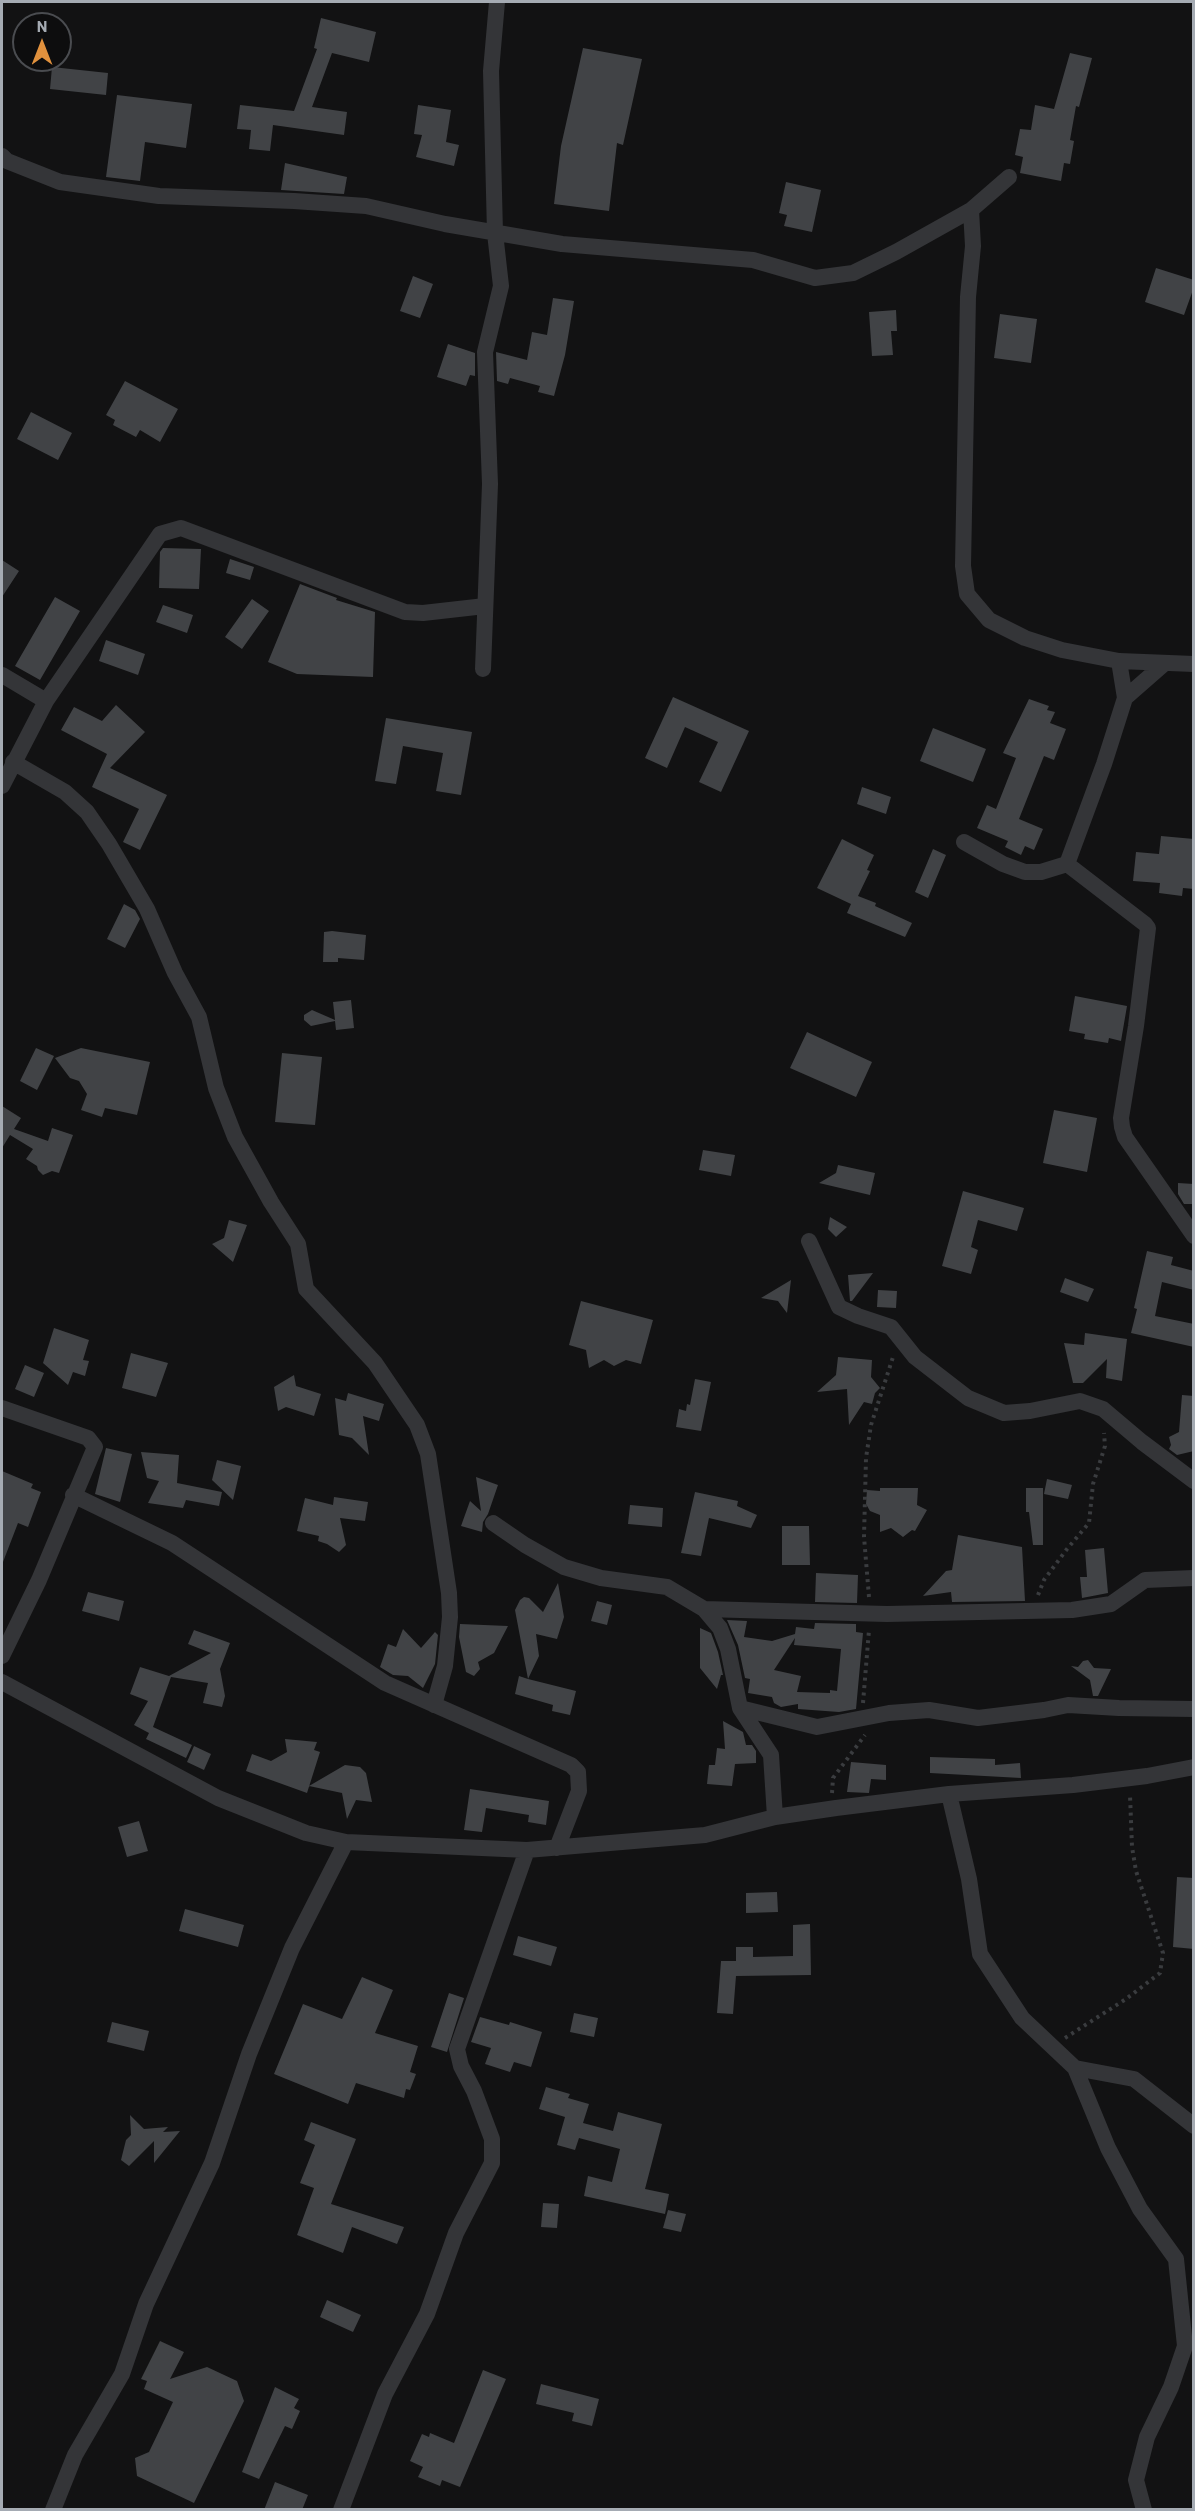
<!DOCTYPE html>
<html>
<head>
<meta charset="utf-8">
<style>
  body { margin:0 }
  #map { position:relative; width:1195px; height:2511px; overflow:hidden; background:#121213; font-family:Barlow,sans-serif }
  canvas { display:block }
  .frame { position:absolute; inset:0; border:3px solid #a5abb3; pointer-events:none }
  .north { position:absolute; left:12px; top:12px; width:60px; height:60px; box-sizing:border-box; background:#0d0d0e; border:2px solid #4a4c50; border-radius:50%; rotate:0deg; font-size:16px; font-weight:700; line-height:24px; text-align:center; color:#a5abb3 }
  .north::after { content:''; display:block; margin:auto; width:21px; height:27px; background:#e1913d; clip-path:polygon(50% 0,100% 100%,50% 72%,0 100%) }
</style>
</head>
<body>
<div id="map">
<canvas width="1195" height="2511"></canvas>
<div class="frame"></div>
<div class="north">N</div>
</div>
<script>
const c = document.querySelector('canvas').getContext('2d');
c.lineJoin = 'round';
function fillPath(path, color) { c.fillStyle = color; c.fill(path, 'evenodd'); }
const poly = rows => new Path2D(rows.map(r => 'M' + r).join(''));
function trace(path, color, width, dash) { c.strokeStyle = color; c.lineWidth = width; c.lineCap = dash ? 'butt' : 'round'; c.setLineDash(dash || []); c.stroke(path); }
fillPath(poly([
  [321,18,376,32,369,62,332,53,312,107,347,112,344,135,273,125,270,151,249,149,251,130,237,129,240,105,294,111,317,49,314,48],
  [583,48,642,59,623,145,617,143,609,211,554,204,561,146],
  [1070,53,1092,58,1079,107,1076,106,1070,140,1074,141,1070,164,1064,163,1061,181,1020,173,1023,157,1015,155,1020,129,1031,130,1035,105,1054,109],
  [52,67,108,73,106,95,50,89],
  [117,95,192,104,186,148,145,142,140,181,106,177],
  [418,105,451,110,446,142,459,145,454,166,416,157,422,135,414,134],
  [285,163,347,177,344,194,281,190],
  [786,182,821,190,812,232,784,226,787,215,779,213],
  [1156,268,1194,280,1194,287,1184,315,1145,302],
  [413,276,433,284,420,318,400,311],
  [553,298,574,301,565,355,554,396,538,392,540,386,510,378,508,384,497,381,496,352,527,360,532,332,547,335],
  [896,310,897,331,891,331,893,355,872,356,869,312],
  [1000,314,1037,319,1031,363,994,358],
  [448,344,475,353,475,376,470,375,466,386,437,377],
  [125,381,178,409,160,442,140,430,136,437,113,425,115,420,106,415],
  [31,412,72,433,58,460,17,439],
  [163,548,201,549,199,589,159,588,160,552],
  [230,559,254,567,250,580,226,573],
  [2,560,19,571,2,597],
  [300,584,337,598,336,600,375,612,373,677,297,674,268,662],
  [55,597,80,611,40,680,15,666],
  [252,599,269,611,242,649,225,637],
  [163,605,193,615,187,633,156,622],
  [106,640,145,654,138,675,99,661],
  [673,697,749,731,721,792,699,782,718,742,685,727,667,768,645,758],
  [1029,699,1049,706,1047,710,1055,712,1050,723,1066,729,1054,760,1044,756,1019,819,1043,829,1034,850,1025,846,1021,855,1005,847,1008,841,977,828,987,805,996,809,1016,758,1003,753],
  [116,705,145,732,110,768,167,795,140,850,123,842,139,809,92,787,107,754,61,730,74,707,102,721],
  [386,718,472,732,461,795,436,791,443,753,403,746,396,784,375,781],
  [933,728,986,749,973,782,920,761],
  [862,787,891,797,886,814,857,804],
  [1161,836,1194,839,1194,889,1183,888,1182,896,1159,893,1160,883,1133,881,1136,852,1159,854],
  [842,839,874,855,867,870,870,871,858,896,876,903,875,906,912,923,905,937,847,913,851,904,817,888],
  [933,849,946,855,928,898,915,892],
  [124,904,135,910,140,919,125,948,107,939],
  [332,931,366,935,364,960,338,958,338,962,323,962,324,932],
  [1075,996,1127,1006,1121,1041,1109,1038,1108,1043,1084,1039,1085,1034,1069,1031],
  [351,1000,354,1028,336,1030,335,1021,311,1026,304,1020,304,1015,312,1010,335,1020,333,1002],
  [807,1032,872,1062,856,1097,790,1068],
  [36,1048,54,1056,37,1090,20,1081],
  [81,1048,150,1062,137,1115,105,1108,102,1117,81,1110,87,1094,79,1081,70,1078,55,1058],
  [282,1053,322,1057,315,1125,275,1122],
  [2,1106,21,1118,14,1129,48,1141,52,1128,73,1135,59,1173,52,1171,43,1175,38,1170,37,1166,26,1159,33,1149,10,1135,2,1148],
  [1054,1110,1097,1118,1087,1172,1043,1163],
  [703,1150,735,1155,731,1176,699,1170],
  [838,1165,875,1173,870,1195,819,1183,836,1173],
  [1178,1183,1194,1184,1194,1204,1184,1204,1178,1194],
  [963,1191,1024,1208,1017,1231,978,1220,971,1247,978,1250,971,1274,942,1266],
  [830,1217,847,1227,836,1237,828,1229],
  [229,1220,247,1225,233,1262,212,1244,224,1238],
  [1147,1251,1173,1257,1171,1265,1194,1271,1194,1290,1162,1282,1155,1316,1194,1324,1194,1347,1131,1333,1137,1309,1134,1308],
  [873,1273,852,1301,850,1301,848,1275],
  [1065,1278,1094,1289,1088,1302,1060,1292],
  [791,1280,787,1313,778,1301,761,1298],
  [878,1290,897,1291,896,1308,877,1307],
  [581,1301,653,1320,641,1364,626,1360,614,1366,604,1360,589,1368,586,1350,569,1345],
  [54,1328,89,1340,83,1360,89,1361,85,1376,73,1372,68,1385,43,1363],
  [1085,1333,1127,1339,1122,1381,1106,1378,1107,1359,1083,1383,1073,1383,1064,1343,1084,1345],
  [131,1353,168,1363,156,1397,122,1388],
  [838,1357,872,1360,871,1377,880,1388,875,1393,872,1404,864,1402,849,1425,847,1389,817,1392,836,1375],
  [25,1365,44,1373,34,1397,15,1389],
  [294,1375,296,1386,321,1394,314,1416,286,1407,278,1411,274,1387],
  [695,1379,711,1382,701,1431,676,1427,679,1409,686,1411,687,1404,690,1405],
  [348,1393,384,1404,379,1421,363,1416,369,1455,352,1438,339,1435,335,1398,346,1401],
  [1182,1395,1194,1396,1194,1451,1177,1455,1169,1449,1171,1445,1169,1437,1179,1432],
  [106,1448,132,1454,120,1502,95,1494],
  [141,1452,179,1455,177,1483,222,1492,219,1506,186,1500,183,1508,148,1503,159,1481,147,1478],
  [217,1460,241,1466,233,1500,212,1480],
  [2,1471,33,1484,31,1488,41,1492,28,1527,18,1523,3,1562],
  [476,1477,498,1485,488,1514,483,1522,482,1532,461,1526,470,1501,481,1511],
  [1047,1479,1072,1485,1068,1499,1044,1494],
  [880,1488,918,1488,917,1505,927,1510,915,1531,912,1530,903,1537,891,1528,880,1532,880,1515,870,1511,866,1504,867,1490,880,1491],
  [1026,1488,1043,1488,1043,1545,1033,1545,1029,1512,1026,1512],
  [695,1492,738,1501,737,1506,757,1515,751,1528,709,1518,701,1556,681,1553],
  [334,1497,368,1502,365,1521,340,1518,346,1545,339,1552,327,1544,318,1541,319,1536,297,1531,305,1498,333,1505],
  [630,1505,663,1508,662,1527,628,1524],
  [782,1526,809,1526,810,1565,782,1565],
  [958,1535,1022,1547,1025,1601,952,1602,951,1592,923,1596,946,1571,952,1570],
  [1104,1548,1108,1593,1082,1598,1080,1577,1087,1577,1085,1550],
  [816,1573,858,1575,857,1603,815,1602],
  [558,1583,564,1617,557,1639,536,1634,539,1656,528,1679,576,1691,570,1715,552,1711,553,1705,515,1694,519,1676,528,1679,515,1610,520,1600,524,1597,529,1598,543,1612],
  [88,1592,124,1601,119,1621,82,1611],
  [597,1601,612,1605,607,1625,591,1621],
  [727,1620,747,1621,744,1637,772,1641,795,1634,796,1627,814,1629,815,1623,856,1624,856,1632,863,1633,856,1709,839,1712,798,1709,798,1704,781,1707,774,1703,772,1697,748,1693,750,1679,745,1678,738,1645],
  [795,1638,794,1645,841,1649,837,1691,830,1690,830,1693,797,1692,801,1676,774,1670],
  [460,1624,508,1626,494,1653,478,1662,480,1669,474,1676,466,1672,459,1637],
  [700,1628,711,1633,718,1652,723,1675,721,1675,717,1689,700,1668],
  [403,1629,421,1648,435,1632,438,1635,435,1664,423,1688,408,1676,393,1675,380,1667,388,1644,396,1647],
  [194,1630,230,1643,220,1669,225,1696,222,1707,203,1703,208,1683,171,1677,153,1727,192,1745,186,1758,146,1739,149,1733,134,1725,148,1701,130,1694,140,1667,169,1676,211,1653,188,1644],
  [1088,1660,1094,1668,1111,1669,1098,1696,1093,1696,1090,1680,1071,1666,1078,1667,1083,1661],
  [723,1721,743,1732,746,1745,752,1745,756,1751,756,1763,735,1764,732,1786,707,1784,709,1765,715,1765,717,1748,725,1749],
  [285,1739,317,1742,314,1750,320,1752,307,1793,246,1771,252,1754,271,1761,287,1752],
  [194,1746,211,1754,204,1770,187,1762],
  [930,1757,995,1759,995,1765,1020,1763,1021,1778,930,1773],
  [851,1762,886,1765,886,1780,871,1779,869,1793,847,1792],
  [345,1765,360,1767,366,1773,372,1802,356,1800,347,1819,342,1793,309,1786],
  [470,1789,549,1801,546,1825,528,1822,529,1815,486,1808,482,1832,464,1830],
  [139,1821,148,1851,127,1857,118,1827],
  [1177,1877,1194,1878,1194,1949,1173,1947],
  [777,1892,778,1912,746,1913,746,1893],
  [185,1909,244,1925,238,1947,179,1931],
  [810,1924,811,1975,736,1976,733,2014,717,2013,721,1961,736,1961,736,1947,753,1947,753,1957,793,1956,793,1925],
  [518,1936,557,1947,551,1966,513,1955],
  [362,1977,393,1990,375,2033,418,2046,410,2072,416,2074,410,2090,406,2089,404,2098,356,2083,348,2104,274,2074,303,2004,342,2019],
  [449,1993,464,1998,447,2052,431,2047],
  [574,2013,598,2018,594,2037,570,2032],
  [480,2017,509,2025,510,2022,542,2032,531,2067,514,2062,510,2072,485,2064,491,2048,471,2042],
  [112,2022,149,2031,144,2051,107,2042],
  [546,2087,570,2094,568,2098,589,2104,583,2123,613,2131,618,2112,662,2124,645,2189,669,2194,665,2214,584,2196,588,2176,612,2182,620,2149,579,2138,575,2150,557,2145,565,2117,539,2109],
  [130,2115,144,2129,168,2127,163,2132,180,2131,154,2163,154,2141,129,2166,121,2160,126,2140,131,2135],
  [311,2122,356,2139,331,2204,404,2227,397,2244,352,2227,343,2253,297,2235,314,2188,300,2183,315,2145,304,2140],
  [543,2203,559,2204,557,2228,541,2227],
  [668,2210,686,2214,681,2232,663,2228],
  [327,2300,361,2315,353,2332,320,2317],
  [160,2341,184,2352,170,2379,207,2367,237,2381,244,2401,194,2503,137,2476,135,2458,149,2452,173,2402,144,2389,147,2381,141,2379],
  [483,2370,506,2379,460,2487,442,2480,440,2486,418,2477,423,2467,410,2461,422,2434,429,2437,430,2433,454,2443],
  [541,2384,599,2399,592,2426,572,2421,574,2413,536,2404],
  [275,2387,299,2399,294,2408,300,2411,292,2429,285,2426,259,2479,242,2472],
  [275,2482,308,2495,302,2510,264,2510]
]), '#414346');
trace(poly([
  [1038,1595,1044,1580,1067,1549,1089,1523,1093,1484,1105,1446,1104,1433],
  [869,1597,864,1537,866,1458,871,1425,893,1357],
  [863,1703,869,1630],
  [832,1793,833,1778,865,1735],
  [1065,2038,1126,1999,1160,1973,1163,1953,1136,1871,1132,1847,1130,1795]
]), '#3a3c3f', 4, [3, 4.5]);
trace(poly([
  [2,156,7,161,60,182,159,196,294,201,366,206,445,224,562,244,753,260,815,278,853,273,896,252,971,210,1009,177],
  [971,210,973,246,968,297,963,566,967,594,989,620,1025,638,1062,650,1119,661,1194,664],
  [1119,661,1125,698,1104,764,1067,864,1145,924,1148,928,1136,1026,1121,1118,1122,1127,1125,1137,1194,1236],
  [483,669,490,484,485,352,501,286,495,233,491,71,497,2],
  [2,675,46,701],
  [1125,698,1165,663],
  [13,762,65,792,87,812,109,844,147,909,175,973,199,1017,216,1088,235,1137,271,1202,298,1244,306,1289,375,1363,417,1425,428,1454,449,1593,450,1617,445,1666,434,1705],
  [2,786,46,701,160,534,181,528,405,612,423,613,485,606],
  [964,842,1003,864,1025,872,1041,872,1067,864],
  [809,1241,839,1307,858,1316,891,1327,915,1357,968,1398,1004,1413,1030,1411,1080,1401,1103,1409,1142,1442,1194,1481],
  [2,1408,88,1438,95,1447,39,1580,2,1656],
  [73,1495,172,1543,385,1683,571,1765,578,1772,579,1791,557,1848],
  [493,1523,525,1545,564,1567,601,1578,667,1587,704,1609,720,1628,728,1649,740,1708,771,1755,775,1817],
  [704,1609,887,1614,1072,1610,1111,1604,1145,1580,1194,1578],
  [2,1682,218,1798,306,1833,346,1842,527,1850,705,1835,775,1817,836,1808,949,1794,1073,1785,1147,1776,1194,1767],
  [740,1708,817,1727,889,1713,929,1710,978,1718,1044,1710,1068,1705,1119,1708,1194,1709],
  [949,1794,969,1879,980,1954,1022,2018,1075,2068,1108,2148,1140,2209,1176,2259,1185,2346,1171,2387,1147,2437,1136,2480,1144,2510],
  [1075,2068,1134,2079,1194,2126],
  [53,2510,75,2455,122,2374,146,2304,212,2163,249,2054,292,1948,346,1842],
  [341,2510,385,2394,427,2314,456,2233,492,2163,492,2139,474,2091,461,2066,457,2049,527,1850]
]), '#343538', 16);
</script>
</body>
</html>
